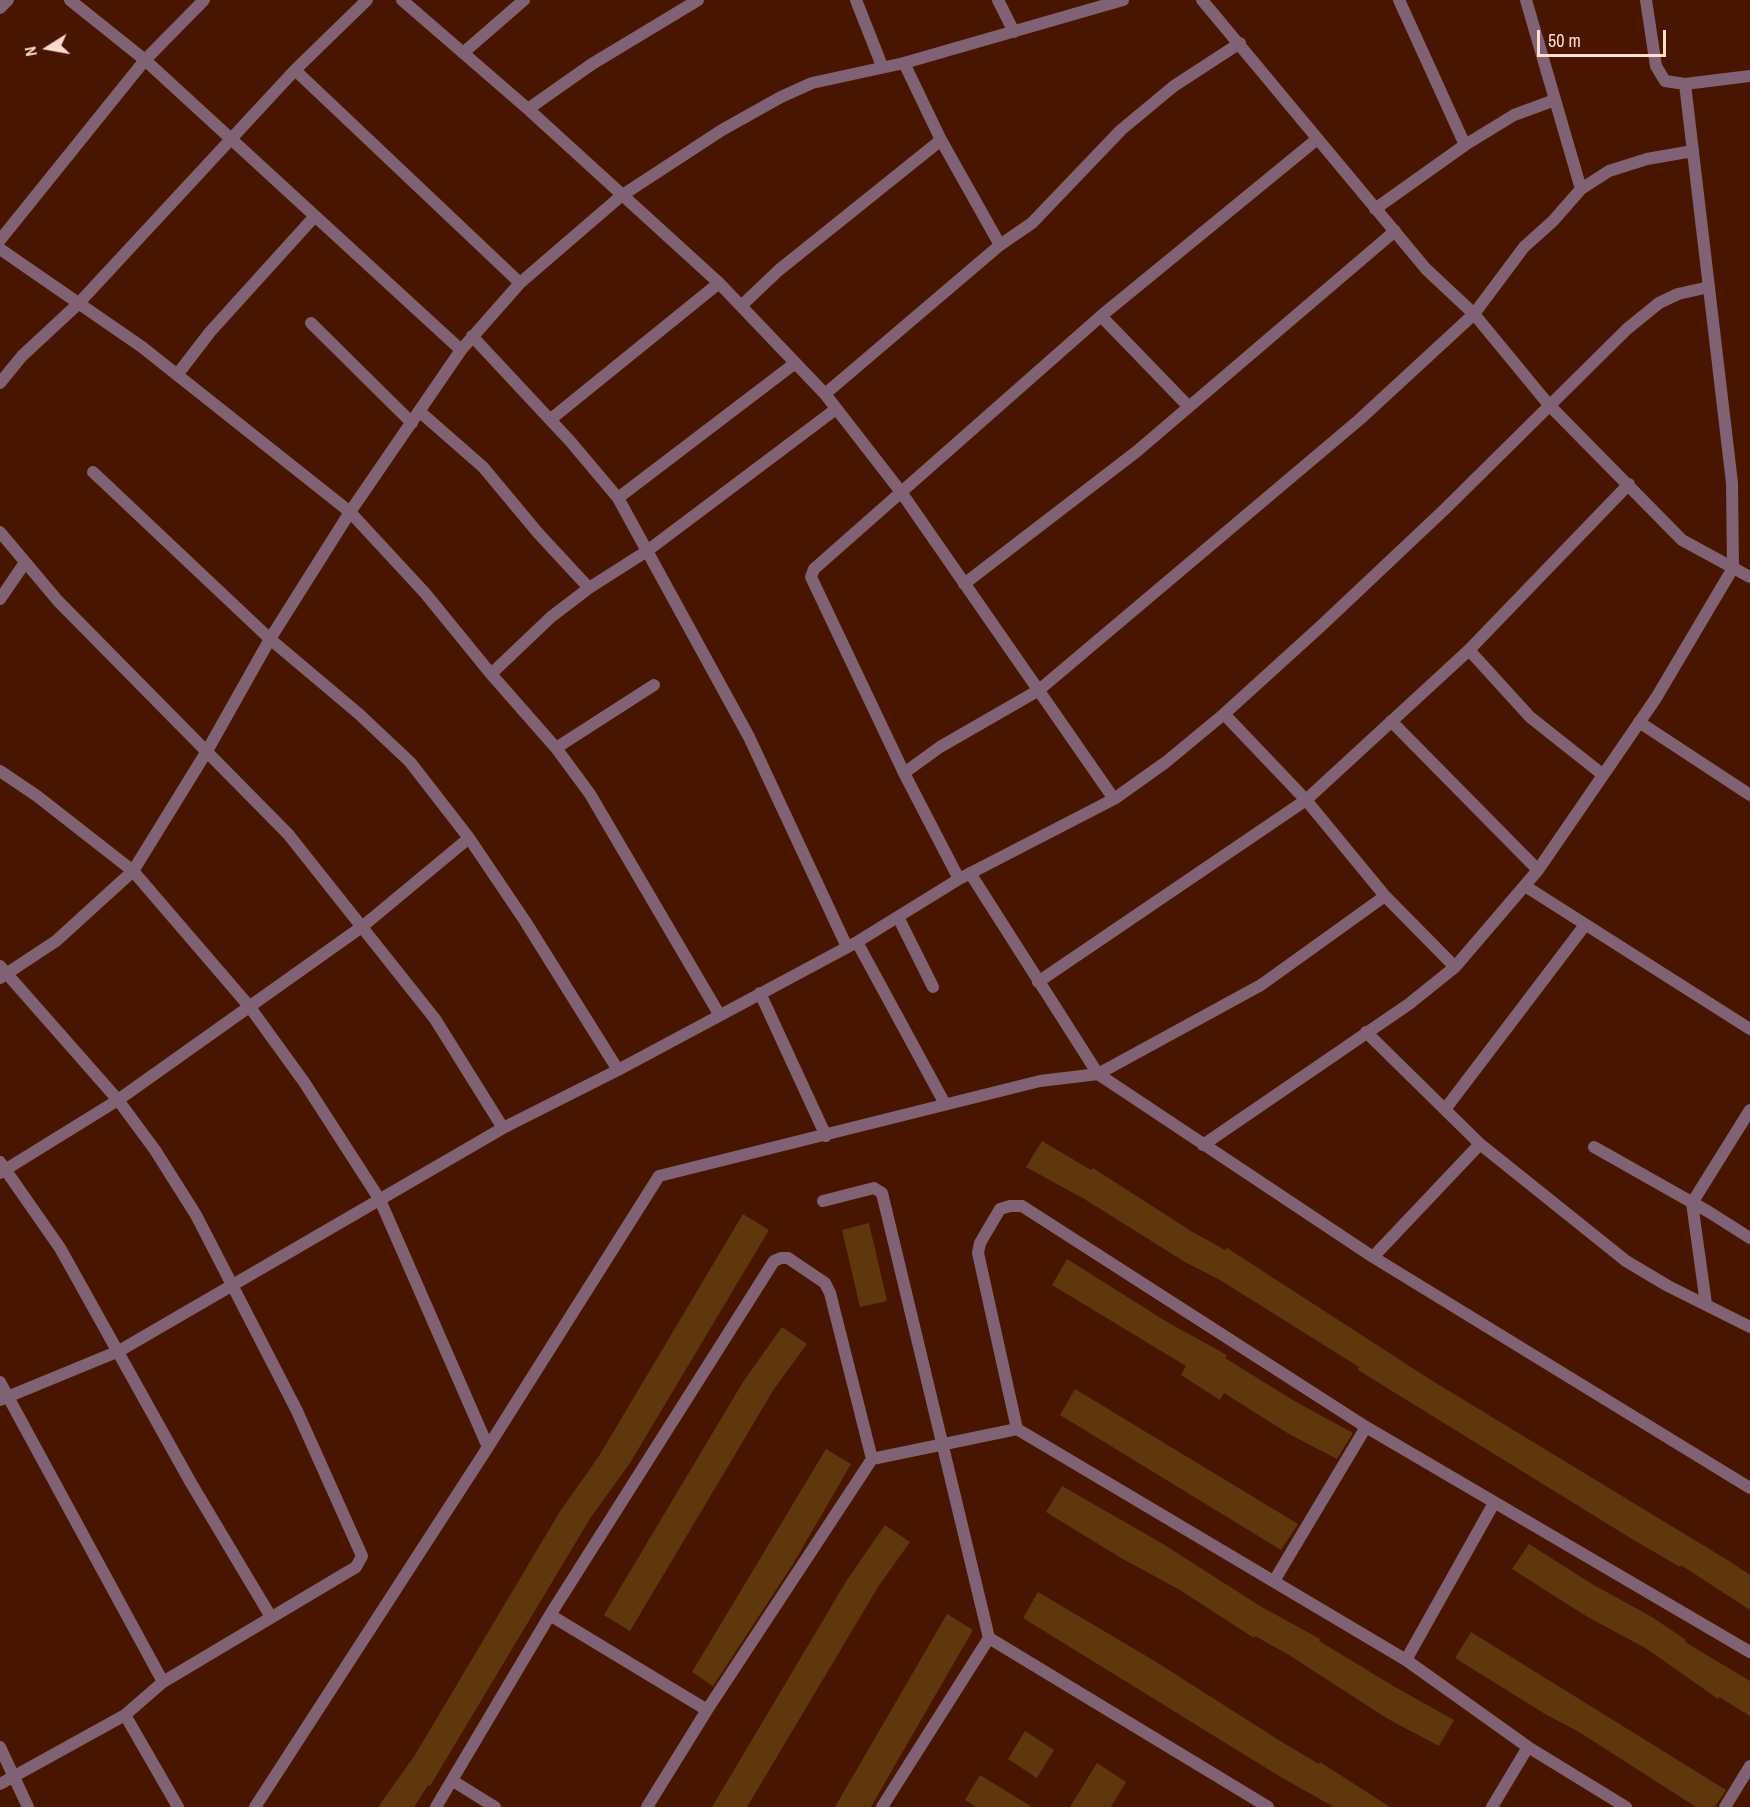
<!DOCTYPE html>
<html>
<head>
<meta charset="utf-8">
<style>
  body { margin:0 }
  #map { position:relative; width:1750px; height:1807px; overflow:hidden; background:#481600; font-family:"Archivo Narrow",sans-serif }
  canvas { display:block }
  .north { position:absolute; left:18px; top:18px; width:60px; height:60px; -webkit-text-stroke:4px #481600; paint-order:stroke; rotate:259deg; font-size:16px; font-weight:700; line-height:24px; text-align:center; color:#feddcf }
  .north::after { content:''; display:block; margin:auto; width:21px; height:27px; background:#feddcf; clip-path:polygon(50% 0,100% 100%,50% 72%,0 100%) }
  .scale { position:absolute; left:1537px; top:30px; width:129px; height:27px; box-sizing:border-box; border:3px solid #feddcf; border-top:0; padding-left:8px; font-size:18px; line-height:21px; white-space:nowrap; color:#feddcf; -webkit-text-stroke:4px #481600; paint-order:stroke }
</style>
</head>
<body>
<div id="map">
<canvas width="1750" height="1807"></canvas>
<div class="north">N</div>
<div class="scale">50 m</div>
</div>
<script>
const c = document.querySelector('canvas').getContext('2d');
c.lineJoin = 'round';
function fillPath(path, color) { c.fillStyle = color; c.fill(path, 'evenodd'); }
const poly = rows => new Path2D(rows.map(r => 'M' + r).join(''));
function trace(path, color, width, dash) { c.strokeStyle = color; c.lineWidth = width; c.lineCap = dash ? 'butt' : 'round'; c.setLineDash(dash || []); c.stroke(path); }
fillPath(poly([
  [1042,1141,1091,1170,1093,1168,1191,1231,1225,1250,1227,1248,1431,1380,1729,1561,1750,1575,1750,1610,1681,1565,1680,1567,1632,1539,1358,1370,1359,1367,1220,1280,1185,1262,1086,1200,1026,1167],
  [743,1214,769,1230,630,1463,591,1517,430,1786,428,1785,414,1807,378,1807,415,1755,559,1513,599,1456],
  [869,1223,887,1301,860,1307,842,1230],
  [1067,1259,1167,1322,1227,1355,1225,1358,1296,1402,1353,1433,1337,1459,1289,1434,1224,1393,1220,1400,1181,1375,1186,1366,1052,1285],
  [782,1327,807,1344,774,1389,630,1631,604,1615,743,1382],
  [1075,1389,1298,1524,1281,1550,1060,1415],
  [826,1449,851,1464,793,1564,713,1686,692,1672],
  [1062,1486,1163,1544,1260,1606,1320,1639,1319,1641,1395,1687,1454,1720,1439,1746,1388,1719,1289,1655,1255,1636,1254,1638,1180,1590,1121,1558,1046,1512],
  [885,1525,910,1542,878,1587,747,1807,712,1807,847,1580],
  [1529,1544,1592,1584,1652,1617,1686,1640,1685,1642,1750,1681,1750,1716,1719,1697,1718,1699,1647,1649,1586,1616,1512,1569],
  [1038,1592,1153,1660,1285,1744,1319,1764,1320,1762,1390,1807,1334,1807,1279,1776,1023,1618],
  [947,1614,973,1630,895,1765,871,1807,835,1807],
  [1471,1632,1726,1790,1715,1807,1696,1807,1579,1732,1545,1714,1455,1658],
  [1025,1731,1054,1750,1037,1778,1008,1759],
  [1097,1763,1126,1782,1111,1807,1070,1807],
  [980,1775,1032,1807,976,1807,965,1800]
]), '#5f370d');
trace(poly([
  [70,0,145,60,461,350],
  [402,0,528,109,719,283,825,394,901,492,1114,799],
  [856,0,882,66],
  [998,0,1014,32],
  [1202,0,1426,269,1474,314,1549,405,1682,540,1750,577],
  [1399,0,1465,145],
  [1526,0,1581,189],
  [1646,0,1656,66,1665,81,1685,84,1750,76],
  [0,8,8,0],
  [463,53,524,0],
  [904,63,941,140,1000,245],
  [295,70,520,283],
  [528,109,592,64,698,0],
  [1375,209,1465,145,1514,115,1555,100],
  [0,240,145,60,204,0],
  [0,249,142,347,350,512,425,593,491,674,556,748,590,794,719,1014],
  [741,306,779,270,941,140],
  [1101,316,1189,407],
  [311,323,412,423],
  [472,336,570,441,618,498,749,737,847,947],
  [177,375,210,332,315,216],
  [0,383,22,356,78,304,295,70,367,0],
  [825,394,1000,245,1032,223,1121,130,1174,86,1240,43],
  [419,411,483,467,538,533,589,588],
  [551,419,719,283],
  [93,472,270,639,359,714,410,762,469,838,525,921,618,1070],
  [618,498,794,364],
  [0,532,58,601,288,834,435,1019,503,1128],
  [964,584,1136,452,1395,231],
  [0,599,24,564],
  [1469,650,1530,717,1602,774],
  [491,674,551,617,589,588,647,551,836,409],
  [1224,714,1306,800,1385,896,1455,967],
  [1391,721,1538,870],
  [1639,722,1750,795],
  [556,748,654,685],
  [0,771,37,796,133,871,249,1006,304,1082,380,1200,488,1447],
  [904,773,940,747,1039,690,1359,420,1474,314,1524,247,1553,221,1581,189,1609,171,1647,159,1693,151],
  [970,873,1098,1074,1261,985,1385,896],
  [959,879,904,773,811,577,814,569,1101,316,1316,140],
  [1525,886,1750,1029],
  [898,917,933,987],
  [857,942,945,1104],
  [0,966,118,1100,155,1150,196,1215,297,1411,362,1556,356,1567,163,1682,125,1715,0,1784],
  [0,978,56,941,133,871,207,751,270,639,350,512,461,350,520,283,621,196,722,130,781,97,812,83,904,63,1123,0],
  [1038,982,1306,800,1469,650,1629,484],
  [760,993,826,1136],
  [1366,1032,1480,1144,1626,1261,1668,1286,1750,1327],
  [1446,1108,1585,925],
  [1203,1145,1409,1004,1455,967,1538,870,1656,698,1733,568,1732,483,1685,84],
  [1594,1147,1709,1212,1750,1238],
  [0,1162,60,1248,191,1483,271,1617],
  [0,1173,118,1100,363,926,469,838],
  [823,1201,874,1188,882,1193,989,1638,882,1807],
  [1373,1257,1480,1144],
  [1706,1304,1692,1203,1750,1110],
  [0,1382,163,1682],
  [0,1400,119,1351,503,1128,618,1070,857,942,959,879,1114,799,1166,762,1224,714,1321,626,1445,509,1627,329,1659,303,1678,294,1709,287],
  [1017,1429,978,1253,980,1243,1000,1209,1010,1206,1022,1206,1366,1427,1750,1652],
  [1274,1581,1366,1427],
  [550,1615,707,1710],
  [989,1638,1268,1807],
  [1406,1660,1494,1503],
  [125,1715,178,1807],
  [0,1747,28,1807],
  [453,1781,495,1807],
  [255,1807,488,1447,659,1176,1040,1081,1098,1074,1373,1257,1750,1488],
  [436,1807,550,1615,774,1261,781,1258,788,1258,825,1283,830,1293,872,1459,1017,1429,1406,1660,1528,1747,1626,1807],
  [647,1807,707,1710,872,1459],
  [1492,1807,1528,1747],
  [1725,1807,1750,1766]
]), '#806274', 12);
</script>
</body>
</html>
